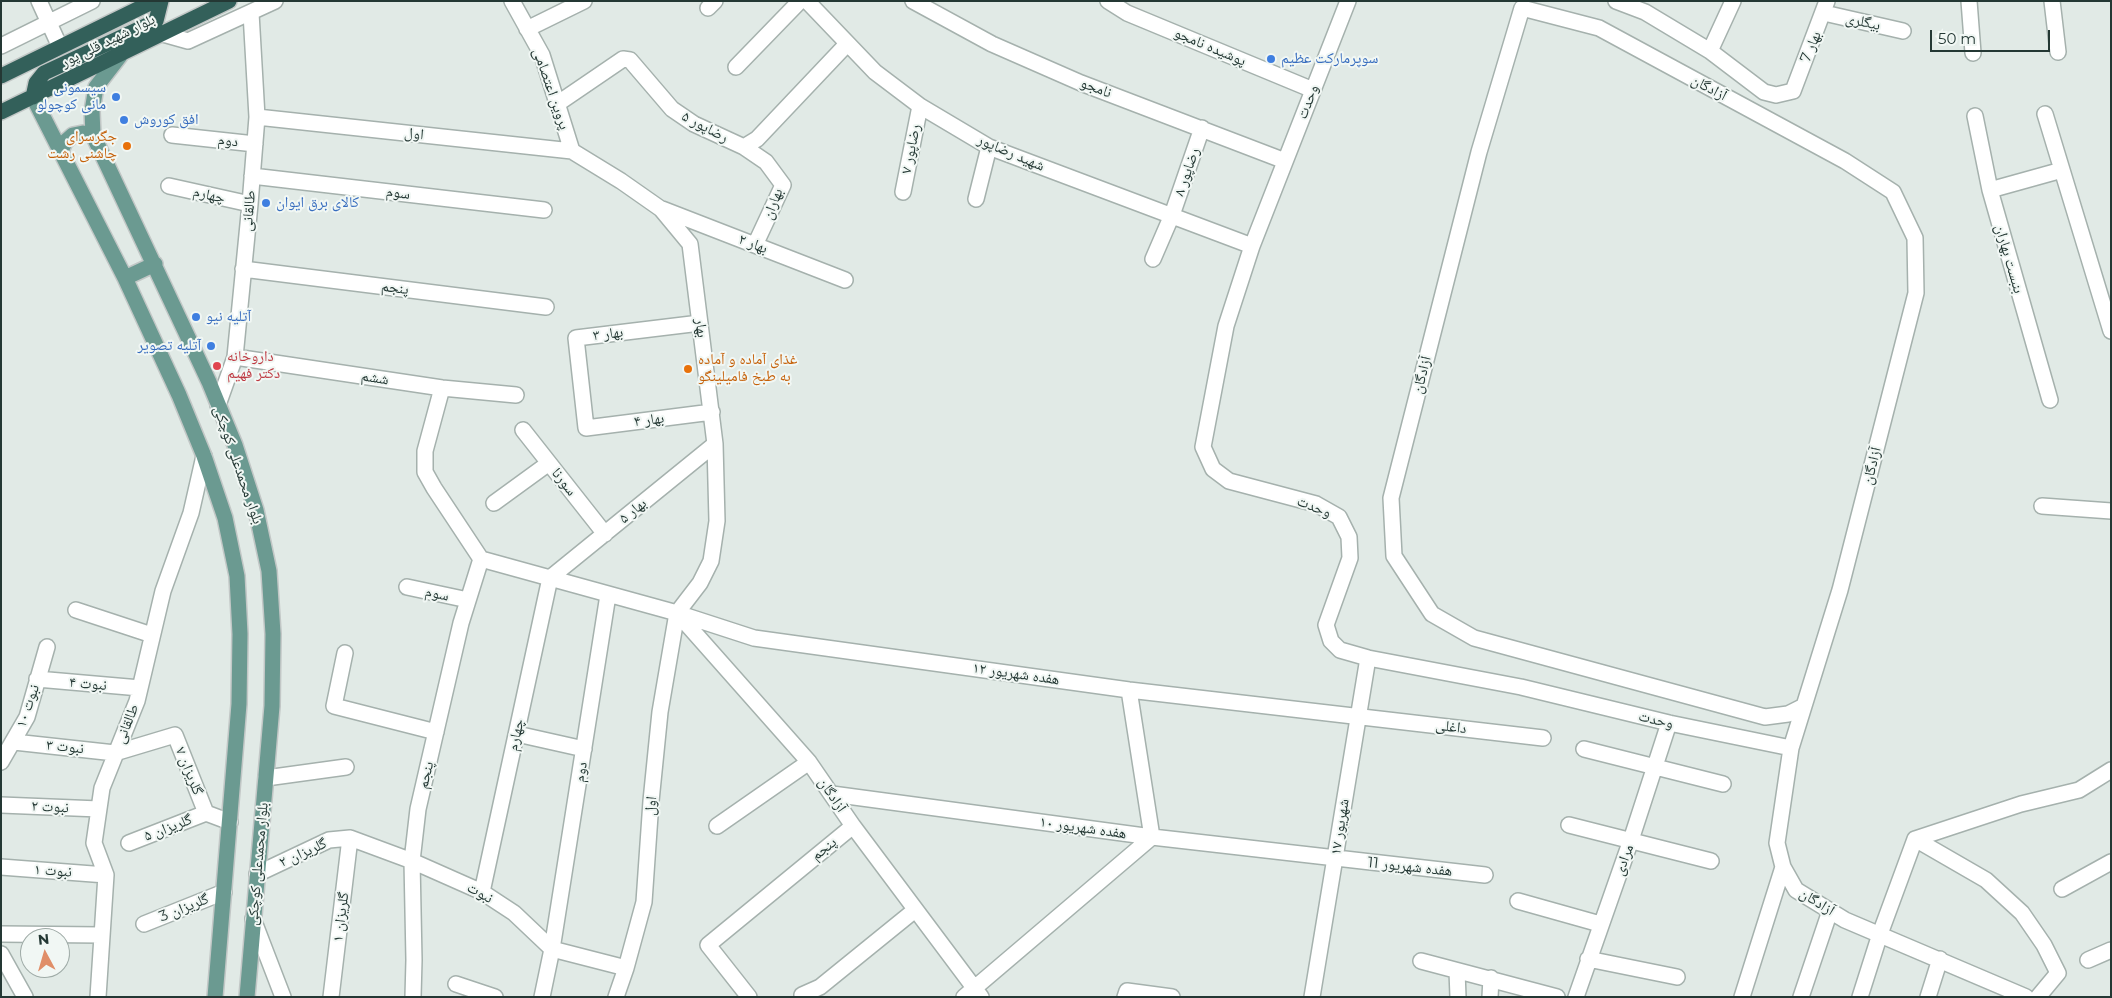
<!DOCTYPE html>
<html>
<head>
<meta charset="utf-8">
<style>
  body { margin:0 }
  #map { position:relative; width:2112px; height:998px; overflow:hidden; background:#e1eae6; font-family:Montserrat,sans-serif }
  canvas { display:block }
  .frame { position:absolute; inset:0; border:2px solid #243834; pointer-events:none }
  .north { position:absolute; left:20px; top:928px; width:50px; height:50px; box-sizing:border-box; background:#f1f7f4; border:1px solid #9faba7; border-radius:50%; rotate:354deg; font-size:14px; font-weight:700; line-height:20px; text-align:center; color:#243834 }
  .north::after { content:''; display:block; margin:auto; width:18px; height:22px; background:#e08e68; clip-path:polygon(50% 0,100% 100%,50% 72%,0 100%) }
  .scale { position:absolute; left:1930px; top:30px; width:120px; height:22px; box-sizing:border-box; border:2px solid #243834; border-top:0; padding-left:6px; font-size:15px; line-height:18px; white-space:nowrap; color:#243834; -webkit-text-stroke:4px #f1f7f4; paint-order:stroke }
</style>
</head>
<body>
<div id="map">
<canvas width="2112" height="998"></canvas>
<div class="frame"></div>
<div class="north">N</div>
<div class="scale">50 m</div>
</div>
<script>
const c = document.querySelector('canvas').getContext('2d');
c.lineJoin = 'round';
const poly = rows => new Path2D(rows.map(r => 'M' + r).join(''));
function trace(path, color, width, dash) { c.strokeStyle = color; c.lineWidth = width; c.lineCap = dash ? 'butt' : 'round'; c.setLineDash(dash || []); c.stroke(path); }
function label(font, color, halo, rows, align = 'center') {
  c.font = font + ' Montserrat,"Noto Naskh Arabic",sans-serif'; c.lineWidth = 4; c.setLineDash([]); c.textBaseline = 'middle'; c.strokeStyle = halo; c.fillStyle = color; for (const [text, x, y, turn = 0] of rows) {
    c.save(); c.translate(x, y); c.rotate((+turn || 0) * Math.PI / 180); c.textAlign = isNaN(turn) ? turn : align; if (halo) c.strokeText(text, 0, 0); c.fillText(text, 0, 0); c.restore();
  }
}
const minor = poly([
  [39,1,60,47],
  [512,1,542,55,572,151],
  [807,1,875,72,920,106,989,147,1252,246],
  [913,1,992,44,1081,83,1285,161],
  [1108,1,1127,13,1313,90],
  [1348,1,1252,246,1226,326,1203,447,1213,469,1229,481,1316,504,1339,517,1349,537,1350,558,1326,625,1331,641,1340,650,1368,658,1521,687,1669,723,1791,748],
  [1616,1,1645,12,1710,51,1764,92,1776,95,1793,91,1827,1],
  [1969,1,1973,53],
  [2052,1,2058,52],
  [708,8,715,1],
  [1824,13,1903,31],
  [527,29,584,1],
  [163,34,188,41,275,1],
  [1,46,92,1],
  [1710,51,1733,1],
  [736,67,800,1],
  [557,104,623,59,630,60,672,109,694,124,744,147,757,139,847,44],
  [2045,114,2111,331],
  [1975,116,1990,190,2050,400],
  [257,117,572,151,621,181,661,209,690,244,715,444,717,521,711,561,700,583,677,613,660,712,651,801,644,902,626,968,616,997],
  [172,135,255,144],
  [744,147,766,162,783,185,755,245],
  [252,176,544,210],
  [169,186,250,204],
  [1990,190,2062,170],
  [903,192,920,106],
  [976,199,989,147],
  [662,209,845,280],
  [1153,259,1172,215,1202,128],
  [243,269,546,307],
  [700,323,576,338,586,428,712,412],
  [235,357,442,388,516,395],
  [442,388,425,451,425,472,434,488,481,559,677,613,754,638,1129,690,1543,738],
  [218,405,235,357,250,204,257,117,251,13],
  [523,430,605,534],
  [494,503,549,463],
  [2042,506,2111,511],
  [407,587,468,600],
  [608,595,552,949,626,968],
  [76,610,152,635],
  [677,613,809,762,853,826,981,997],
  [345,653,334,706,436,732],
  [37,679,140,688],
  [1804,706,1788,714,1765,717,1474,638,1432,614,1394,556,1391,498,1479,152,1522,8,1599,28,1845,161,1893,192,1915,238,1916,293,1840,590,1804,706,1791,748,1777,843,1783,867,1796,890,1845,920,2026,997],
  [517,734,584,749],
  [14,742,115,753,175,735,206,813,230,822],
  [1584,749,1723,784],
  [1,762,27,717,47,647],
  [266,778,346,767],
  [832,794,1152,837,1485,875],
  [1,805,99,809],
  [1569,825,1711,861],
  [717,826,809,762],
  [1915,839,1986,880,2022,913,2044,945,2058,973,2038,997],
  [129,843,206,813],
  [1,867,106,875],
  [257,874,329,840,350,838,412,861,482,892,514,913,552,949,542,997],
  [2062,889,2111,862],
  [482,892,550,578,715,444],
  [1518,901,1600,924],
  [253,919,283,997],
  [144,924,224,892],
  [1,934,101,935],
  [1,954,25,997],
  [1588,959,1677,977],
  [2088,960,2111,950],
  [1421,961,1557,997],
  [1457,971,1458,997],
  [456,984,495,997],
  [802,995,820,987,915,910],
  [98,997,106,875,94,843,102,788,137,701,163,591,191,513,204,456],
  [331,997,350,838],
  [413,997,414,960,412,861,418,809,461,623,481,559],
  [749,997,708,945,853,826],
  [964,997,1152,837,1129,690],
  [1125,997,1127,991,1172,997],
  [1312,997,1368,658],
  [1490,997,1491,978],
  [1576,997,1631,840,1669,723],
  [1742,997,1783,867],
  [1801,997,1830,911],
  [1860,997,1880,934,1915,839,2021,804,2079,790,2111,770],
  [1928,997,1940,959]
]);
const major = poly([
  [120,56,96,87,92,111,93,135,209,382,235,445,256,510,269,571,273,634,272,706,247,997],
  [33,97,125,278,179,395,204,456,225,518,237,576,240,634,239,704,215,997],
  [61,151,65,142,73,135,83,133,93,135],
  [125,278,155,264]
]);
const highway = poly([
  [1,76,154,1],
  [33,97,36,83,44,73,156,21,161,1],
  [1,112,229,1]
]);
trace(minor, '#a5b1ad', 18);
trace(major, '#c2c7c6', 18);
trace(highway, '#c2c7c6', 18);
trace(minor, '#fff', 15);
trace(major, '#6b9a91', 15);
trace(highway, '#33605a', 15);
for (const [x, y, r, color] of [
  [1271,59,5,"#3f7fe0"],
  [116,97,5,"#3f7fe0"],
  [124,120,5,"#3f7fe0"],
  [127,146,5,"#e8710a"],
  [266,203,5,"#3f7fe0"],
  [196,317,5,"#3f7fe0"],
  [211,346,5,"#3f7fe0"],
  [217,366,5,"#e0444e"],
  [688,369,5,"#e8710a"]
]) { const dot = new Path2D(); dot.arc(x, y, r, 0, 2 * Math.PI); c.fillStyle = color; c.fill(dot); trace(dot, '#f1f7f4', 2); }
label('15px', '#243834', '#f1f7f4', [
  ["بیگلری",1863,22,12],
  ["بلوار شهید قلی پور",108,41,-26],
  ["پوشیده نامجو",1210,47,23],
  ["بهار 7",1811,47,-68],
  ["نامجو",1096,88,21],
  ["آزادگان",1709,88,28],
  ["پروین اعتصامی",551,89,71],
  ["وحدت",1308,102,-69],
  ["رضاپور ۵",705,127,28],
  ["اول",414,134,6],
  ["دوم",228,141,6],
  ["رضاپور ۷",911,149,-79],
  ["شهید رضاپور",1011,153,23],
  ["رضاپور ۸",1187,172,-71],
  ["سوم",398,193,7],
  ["چهارم",209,195,13],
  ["بهاران",773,204,-69],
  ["طالقانی",249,211,-85],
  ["بهار ۲",753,244,21],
  ["بنبست بهاران",2009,259,74],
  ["پنجم",395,288,7],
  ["بهار",701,328,83],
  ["بهار ۳",608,334,-7],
  ["آزادگان",1422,375,-76],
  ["ششم",375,378,9],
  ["بهار ۴",649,420,-7],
  ["بلوار محمدعلی کوچکی",238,465,71],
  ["آزادگان",1872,466,-76],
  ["سورنا",564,482,52],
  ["وحدت",1314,507,22],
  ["بهار ۵",633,511,-39],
  ["سوم",437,594,12],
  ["هفده شهریور ۱۲",1016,674,8],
  ["نبوت ۴",88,684,5],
  ["نبوت ۱۰",28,706,-71],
  ["وحدت",1656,720,13],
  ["طالقانی",127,724,-68],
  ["داغلی",1451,727,7],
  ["چهارم",516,735,-78],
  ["نبوت ۳",65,747,6],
  ["گلریزان ۷",189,771,68],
  ["دوم",581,772,-81],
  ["پنجم",426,775,-76],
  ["آزادگان",832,795,56],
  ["اول",651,806,-85],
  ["نبوت ۲",50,807,3],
  ["۱۷ شهریور",1340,827,-81],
  ["گلریزان ۵",168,828,-21],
  ["هفده شهریور ۱۰",1083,828,8],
  ["پنجم",824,849,-39],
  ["گلریزان ۲",303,853,-24],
  ["مرادی",1624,860,-70],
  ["بلوار محمدعلی کوچکی",258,864,-85],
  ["هفده شهریور 11",1410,867,6],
  ["نبوت ۱",53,871,4],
  ["نبوت",480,893,29],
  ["آزادگان",1817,902,32],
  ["گلریزان 3",184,908,-22],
  ["گلریزان ۱",341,917,-83]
]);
label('15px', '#366cbe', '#f1f7f4', [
  ["سوپرمارکت عظیم",1281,59],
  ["سیسمونی",106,88,"right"],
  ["مانی کوچولو",106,105,"right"],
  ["افق کوروش",134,120],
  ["کالای برق ایوان",276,203],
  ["آتلیه نیو",206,317],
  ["آتلیه تصویر",201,346,"right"]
], 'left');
label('15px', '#c56008', '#f1f7f4', [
  ["جگرسرای",117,137],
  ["چاشنی رشت",117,154],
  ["غذای آماده و آماده",698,360,"left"],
  ["به طبخ فامیلینگو",698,377,"left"]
], 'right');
label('15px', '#be3a42', '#f1f7f4', [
  ["داروخانه",227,357],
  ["دکتر فهیم",227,374]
], 'left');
</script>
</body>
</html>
